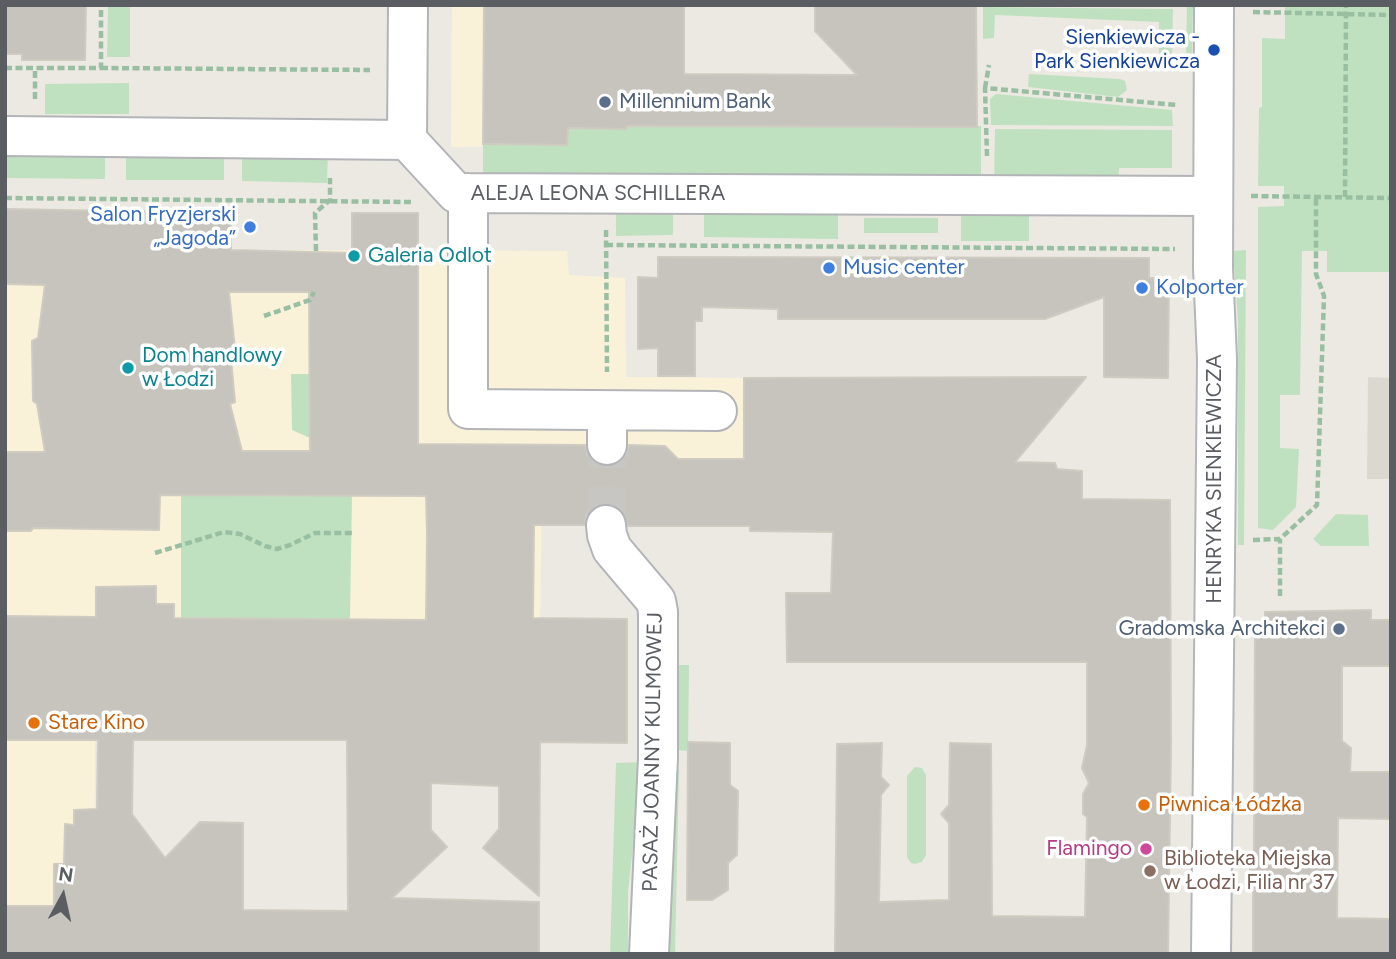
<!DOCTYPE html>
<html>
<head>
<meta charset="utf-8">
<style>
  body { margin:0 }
  #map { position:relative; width:1396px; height:959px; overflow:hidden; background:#ece9e2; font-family:Figtree,sans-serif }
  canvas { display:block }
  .frame { position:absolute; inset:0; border:7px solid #5a5d61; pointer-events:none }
  .north { position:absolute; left:28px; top:861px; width:70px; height:70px; -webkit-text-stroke:5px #fff; paint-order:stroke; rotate:8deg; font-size:19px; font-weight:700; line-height:28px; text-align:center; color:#5a5d61 }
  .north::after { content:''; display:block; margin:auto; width:24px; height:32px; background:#5a5d61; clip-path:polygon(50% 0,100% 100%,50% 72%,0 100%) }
</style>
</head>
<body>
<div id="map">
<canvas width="1396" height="959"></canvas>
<div class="frame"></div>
<div class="north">N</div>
</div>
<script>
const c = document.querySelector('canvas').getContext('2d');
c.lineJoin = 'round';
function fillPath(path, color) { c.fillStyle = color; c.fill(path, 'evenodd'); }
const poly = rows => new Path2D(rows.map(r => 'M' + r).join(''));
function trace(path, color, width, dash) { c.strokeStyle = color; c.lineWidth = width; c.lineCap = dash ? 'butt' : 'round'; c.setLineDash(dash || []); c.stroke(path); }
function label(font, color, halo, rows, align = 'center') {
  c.font = font + ' Figtree,sans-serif'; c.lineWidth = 7; c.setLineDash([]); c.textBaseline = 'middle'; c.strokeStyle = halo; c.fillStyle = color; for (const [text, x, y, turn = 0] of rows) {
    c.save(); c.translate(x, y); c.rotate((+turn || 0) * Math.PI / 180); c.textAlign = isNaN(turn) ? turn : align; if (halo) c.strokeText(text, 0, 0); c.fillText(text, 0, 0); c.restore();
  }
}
fillPath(poly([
  [452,5,684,5,628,73,626,129,568,129,567,145,451,147],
  [5,210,231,213,232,250,567,251,569,275,625,278,626,377,744,378,742,498,542,496,540,618,388,740,95,740,94,954,5,954]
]), '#faf2d8');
fillPath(poly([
  [1368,377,1391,378,1391,479,1367,479]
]), '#dbd8d0');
fillPath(poly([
  [108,5,130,5,130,57,107,57],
  [1187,5,1193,5,1192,53,1186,53],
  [1285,5,1391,5,1391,272,1327,272,1327,251,1302,251,1300,395,1280,395,1280,448,1299,449,1296,507,1273,530,1258,528,1258,207,1284,206,1284,186,1258,186,1259,108,1262,107,1262,38,1285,39],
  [983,7,1173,9,1172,58,1159,57,1159,22,995,15,994,38,983,39],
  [1029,74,1120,79,1125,81,1127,90,1118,97,1028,87],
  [129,83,129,114,45,114,45,84],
  [996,94,1172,110,1173,126,991,125,990,99],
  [628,126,981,126,981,187,483,183,483,144,567,145,568,128,626,129],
  [995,129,1172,130,1172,168,1119,168,1118,188,994,187],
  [6,150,105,151,105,179,5,178],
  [126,151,224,152,224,180,126,180],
  [242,151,328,153,327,183,242,181],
  [616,207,673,208,673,235,616,236],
  [704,208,838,210,838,239,704,237],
  [961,211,1029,212,1029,241,961,241],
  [864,218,938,218,938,233,864,233],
  [1246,250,1244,545,1238,545,1238,321,1233,251],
  [291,374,310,374,310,438,292,430],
  [181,495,352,495,350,619,181,618],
  [1336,514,1368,515,1369,546,1321,546,1313,539],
  [679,665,689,665,688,751,676,750],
  [642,762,628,892,628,954,610,954,616,763],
  [915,767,922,768,926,775,926,855,922,862,915,864,911,863,907,857,907,776],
  [675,770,679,770,675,954,665,954]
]), '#c0e1c0');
const building = poly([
  [5,5,86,5,85,60,22,60,22,54,5,54,5,5],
  [484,5,684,5,684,74,857,75,815,31,815,5,976,5,977,127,626,126,626,129,568,128,567,145,483,144,484,5],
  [5,209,231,213,231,250,352,253,352,213,418,213,418,444,585,445,588,456,597,464,606,467,618,464,626,455,629,445,665,446,678,459,744,459,744,378,1086,377,1015,462,1055,463,1057,469,1082,471,1082,499,1170,500,1171,746,1168,954,835,954,837,744,882,743,881,777,889,785,881,795,879,902,949,900,949,823,941,814,949,805,950,743,991,744,992,916,1085,917,1087,817,1083,814,1083,794,1089,783,1082,768,1087,745,1087,662,787,662,786,593,831,593,833,532,750,531,750,526,628,526,623,512,616,505,605,503,593,508,586,515,585,525,534,525,533,618,627,619,627,743,540,742,539,896,483,848,499,829,499,786,431,783,431,830,447,847,392,898,539,902,539,954,5,954,5,906,54,906,54,864,64,864,65,824,74,825,74,810,97,809,98,740,5,740,5,616,96,617,96,587,156,586,156,604,174,604,174,618,426,620,427,533,426,496,160,495,159,530,33,528,31,531,5,531,5,452,45,452,37,404,33,401,32,341,38,338,45,285,5,284,5,209],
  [229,292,309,292,310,451,242,451,230,404,235,402,231,359,236,358,229,292],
  [133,740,347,740,348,911,243,910,243,823,200,822,165,858,132,814,133,740],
  [658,257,1149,258,1149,278,1169,278,1168,378,1104,377,1104,297,1045,319,778,319,778,309,702,307,702,321,695,321,695,376,658,376,658,348,638,349,638,277,658,278,658,257],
  [1371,610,1371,620,1391,620,1391,666,1342,666,1342,741,1351,748,1350,772,1391,772,1391,819,1338,818,1337,918,1391,919,1391,954,1253,954,1253,882,1250,883,1250,852,1254,852,1255,622,1265,621,1265,612,1371,610],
  [688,742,730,743,730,785,738,791,737,855,728,863,728,890,712,900,687,900,688,742]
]);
fillPath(building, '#c7c4be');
trace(building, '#cfcbc1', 2);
trace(poly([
  [606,525,607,445]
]), '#c8c6c2', 38, [38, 19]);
const street = poly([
  [5,136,407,140,456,193,1213,196],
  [407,140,408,5],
  [468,193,468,409,717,411],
  [607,445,607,411],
  [606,525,607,535,612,549,656,601,658,612,658,758,649,954]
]);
const secondary = poly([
  [1211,954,1217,359,1213,268,1214,5]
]);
trace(street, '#b2b4b8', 42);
trace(secondary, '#b3b6bb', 42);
trace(poly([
  [1253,12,1391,15],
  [5,68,101,68,101,5],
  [101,68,370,70],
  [985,88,989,65],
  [35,99,35,68],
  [987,156,985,88,1177,105],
  [1251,196,1391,198],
  [1345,197,1346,5],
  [5,198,411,202],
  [606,230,607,372],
  [606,245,1175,249],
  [316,251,315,213,330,200,330,178],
  [264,316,310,300,314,292],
  [1253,540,1280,539,1317,505,1324,296,1316,274,1316,197],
  [155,553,224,532,240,534,265,546,277,549,290,545,315,533,352,533],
  [1280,596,1280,539]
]), '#99bfa3', 4.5, [7, 3.5]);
trace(street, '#fff', 38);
trace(secondary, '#fff', 38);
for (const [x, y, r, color] of [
  [1214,50,7,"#1a4fb4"],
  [605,102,7,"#5c6f8a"],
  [250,227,7,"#3f7fe0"],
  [354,256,7,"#0f9aa8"],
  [829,268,7,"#3f7fe0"],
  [1142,288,7,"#3f7fe0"],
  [128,368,7,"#0f9aa8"],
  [1339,629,7,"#5c6f8a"],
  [34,723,7,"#e8710a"],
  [1144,805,7,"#e8710a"],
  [1146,849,7,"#d1479c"],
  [1150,871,7,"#8d6e63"]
]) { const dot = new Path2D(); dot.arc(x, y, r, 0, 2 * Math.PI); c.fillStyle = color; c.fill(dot); trace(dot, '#fff', 2.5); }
label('21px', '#164399', '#fff', [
  ["Sienkiewicza -",1200,38],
  ["Park Sienkiewicza",1200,62]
], 'right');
label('21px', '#4e5e75', '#fff', [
  ["Millennium Bank",619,102],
  ["Gradomska Architekci",1325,629,"right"]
], 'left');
label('21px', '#5a5d61', '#fff', [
  ["ALEJA LEONA SCHILLERA",598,194],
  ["HENRYKA SIENKIEWICZA",1215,479,-90],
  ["PASAŻ JOANNY KULMOWEJ",653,752,-89]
]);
label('21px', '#366cbe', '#fff', [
  ["Salon Fryzjerski",236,215,"right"],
  ["„Jagoda”",236,239,"right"],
  ["Music center",843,268],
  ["Kolporter",1156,288]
], 'left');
label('21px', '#0d838f', '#fff', [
  ["Galeria Odlot",368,256],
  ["Dom handlowy",142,356],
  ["w Łodzi",142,380]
], 'left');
label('21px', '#c56008', '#fff', [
  ["Stare Kino",48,723],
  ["Piwnica Łódzka",1158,805]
], 'left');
label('21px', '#b23c85', '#fff', [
  ["Flamingo",1132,849]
], 'right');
label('21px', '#785e54', '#fff', [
  ["Biblioteka Miejska",1164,859],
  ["w Łodzi, Filia nr 37",1164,883]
], 'left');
</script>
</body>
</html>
